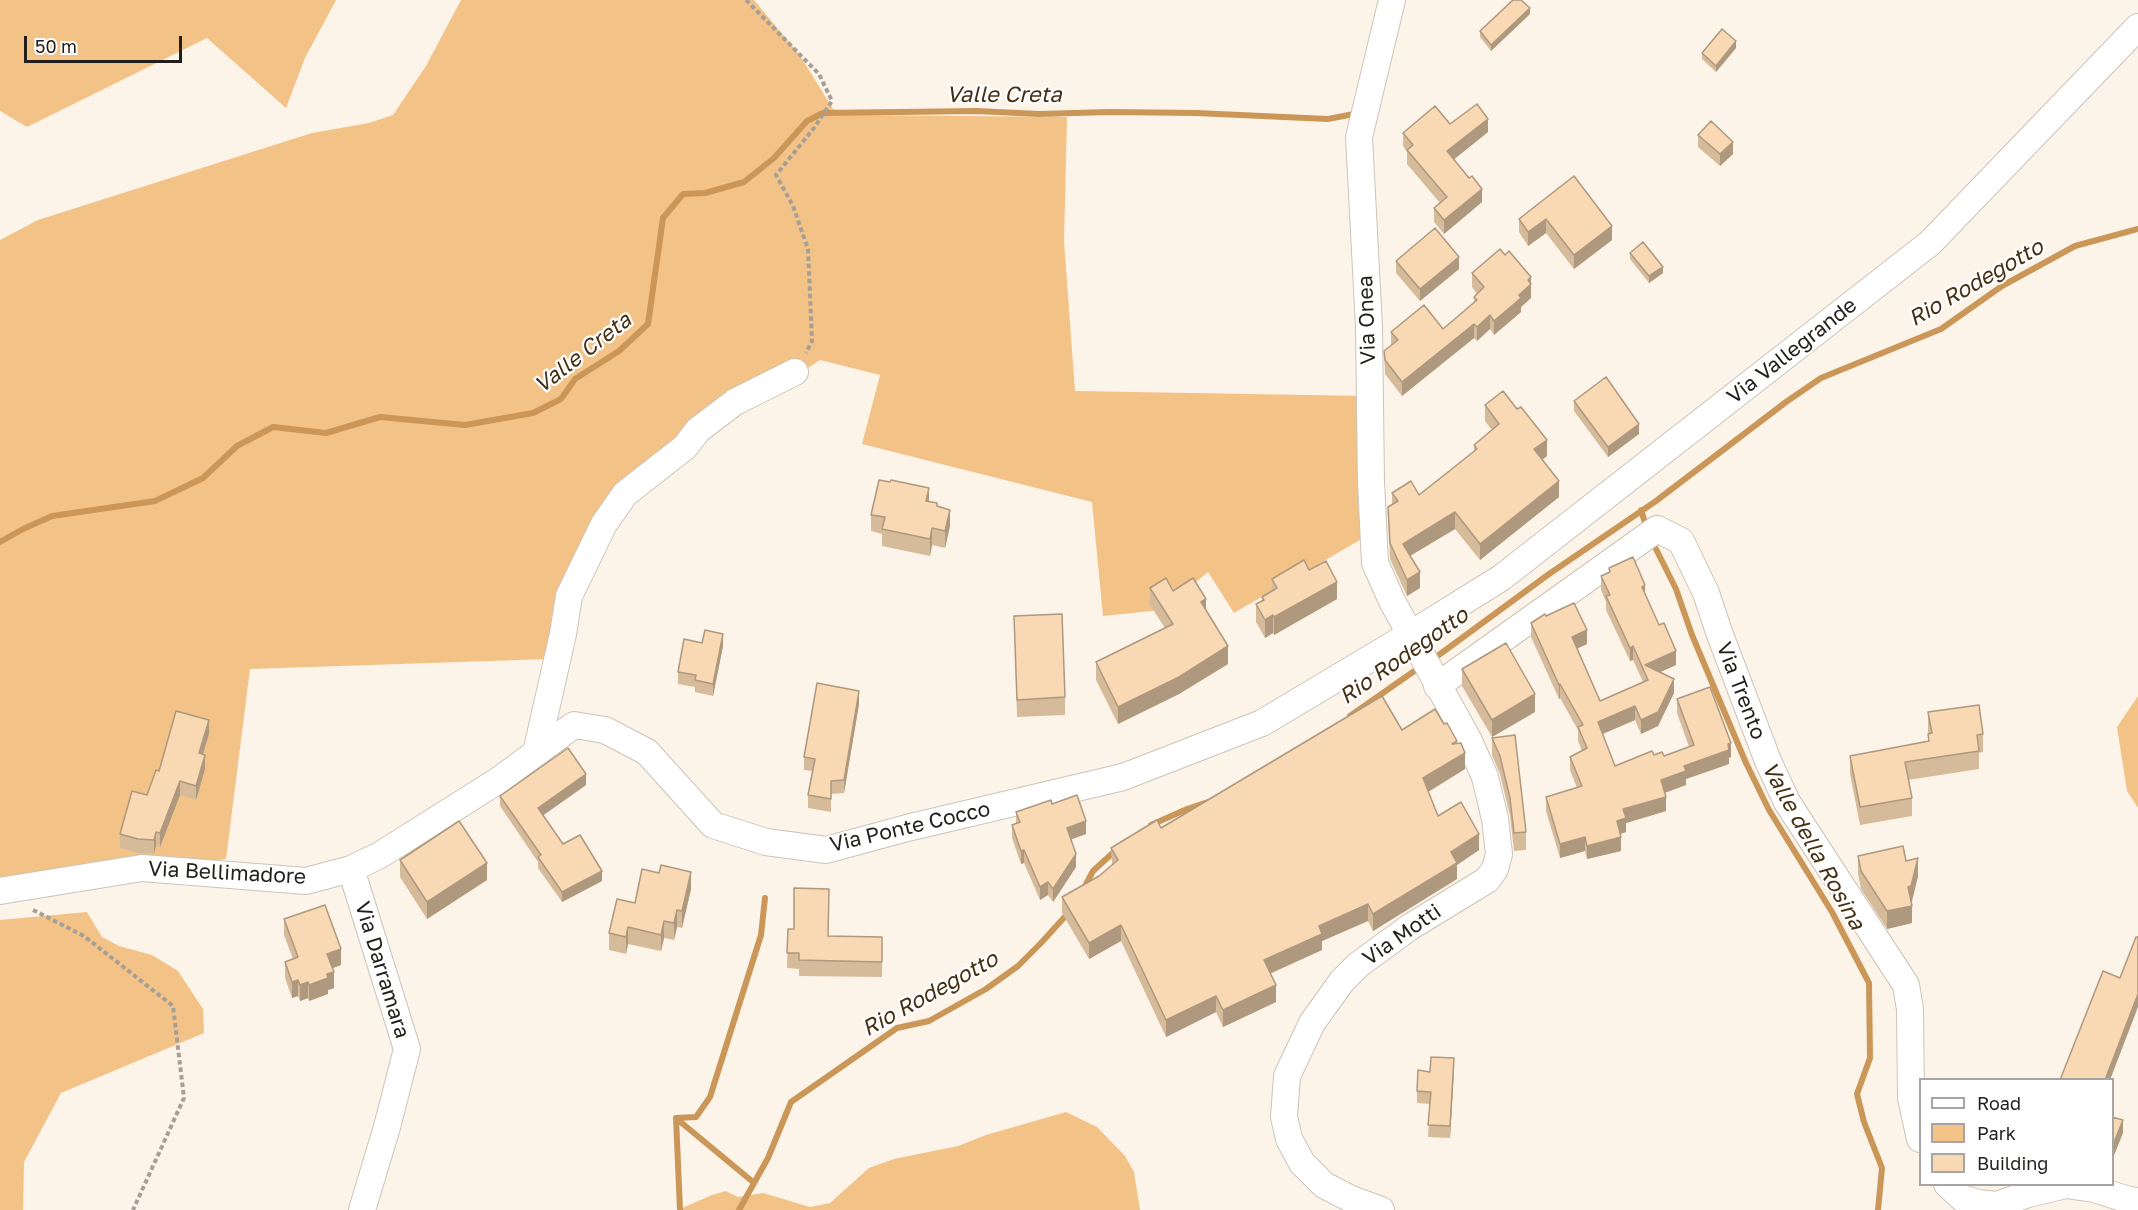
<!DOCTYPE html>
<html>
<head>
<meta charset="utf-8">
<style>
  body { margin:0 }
  #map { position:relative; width:2138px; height:1210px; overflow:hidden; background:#fcf3e9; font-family:"Golos Text",sans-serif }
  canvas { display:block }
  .legend { position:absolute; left:1919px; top:1078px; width:195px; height:108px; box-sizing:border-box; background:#fff; border:2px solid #a7a5a4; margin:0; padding:8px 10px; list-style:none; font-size:18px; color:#221e1b }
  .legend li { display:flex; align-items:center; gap:12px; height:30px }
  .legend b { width:30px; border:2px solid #a7a5a4 }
  .scale { position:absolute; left:24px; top:36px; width:158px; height:27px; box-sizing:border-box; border:3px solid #221e1b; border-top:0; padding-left:8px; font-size:18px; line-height:21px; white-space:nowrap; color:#221e1b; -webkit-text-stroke:4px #fff; paint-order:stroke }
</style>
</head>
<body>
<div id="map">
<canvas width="2138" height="1210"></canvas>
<ul class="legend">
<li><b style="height:8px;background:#fff"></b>Road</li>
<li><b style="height:16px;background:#f3c287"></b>Park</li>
<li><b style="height:16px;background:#f9d9b4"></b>Building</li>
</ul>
<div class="scale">50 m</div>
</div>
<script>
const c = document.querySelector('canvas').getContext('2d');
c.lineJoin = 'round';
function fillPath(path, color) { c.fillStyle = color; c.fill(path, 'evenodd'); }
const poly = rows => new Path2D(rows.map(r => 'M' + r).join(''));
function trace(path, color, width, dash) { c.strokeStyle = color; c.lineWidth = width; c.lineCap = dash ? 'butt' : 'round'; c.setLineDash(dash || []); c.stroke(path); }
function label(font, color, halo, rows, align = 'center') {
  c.font = font + ' "Golos Text",sans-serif'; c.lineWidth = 4.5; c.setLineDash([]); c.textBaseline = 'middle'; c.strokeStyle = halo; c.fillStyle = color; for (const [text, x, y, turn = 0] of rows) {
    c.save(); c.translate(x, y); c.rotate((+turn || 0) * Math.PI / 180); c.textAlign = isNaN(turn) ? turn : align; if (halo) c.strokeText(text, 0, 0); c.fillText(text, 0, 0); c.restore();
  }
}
fillPath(poly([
  [0,0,336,0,305,58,286,108,207,38,27,127,0,111],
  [461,0,754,0,799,54,833,109,854,115,1067,117,1064,241,1075,391,1365,396,1365,537,1234,613,1208,572,1162,610,1103,616,1092,502,862,444,880,375,820,360,685,449,595,547,549,659,250,669,226,859,141,870,0,878,0,240,38,220,312,133,369,123,393,115,426,66],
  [2138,696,2138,808,2127,791,2117,727],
  [87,912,102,937,119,946,152,955,178,971,203,1009,204,1033,61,1093,24,1162,23,1210,0,1210,0,920],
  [1066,1112,1097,1127,1125,1156,1134,1172,1140,1210,678,1210,712,1195,726,1191,738,1197,763,1193,810,1207,830,1203,869,1168,894,1159,958,1146,986,1135]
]), '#f3c287');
trace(poly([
  [1641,510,1647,529],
  [1652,541,1676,589,1692,635,1746,763,1769,810,1832,912,1869,983,1870,1058,1857,1094,1864,1122,1882,1168,1878,1210],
  [0,542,23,529,52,516,155,501,203,478,237,446,273,427,326,433,380,417,465,425,533,413,561,399,575,379,619,351,648,324,663,218,683,194,705,193,744,182,774,158,807,121,823,113,976,111,1039,114,1110,112,1196,113,1328,119,1359,113],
  [1432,660,1549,574,1656,501,1786,402,1821,378,1941,329,2002,286,2075,246,2138,229],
  [1350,716,1420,667],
  [1151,825,1187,809,1208,802],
  [1083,890,1093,871,1116,850],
  [676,1118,696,1117,710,1097,761,935,765,898],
  [676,1118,680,1210],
  [677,1119,753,1182],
  [739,1210,768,1158,791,1102,897,1028,929,1021,986,989,1018,966,1041,943,1070,911]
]), '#ca9758', 6);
const minor = poly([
  [1437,686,1657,529,1681,541,1706,593,1719,632,1768,761,1787,802,1906,985,1910,1009,1911,1098,1920,1139],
  [536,753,563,634,569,596,604,524,625,494,685,447,698,430,735,402,795,372],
  [351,869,407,1049,387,1127,362,1210],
  [0,891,142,868,306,881,351,869,380,855,499,780,574,725,605,730,647,752,713,825,766,842,826,850,907,828,1123,777,1262,723,1411,634,1501,578,1930,243,2138,27],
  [1947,1184,1962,1198,1978,1203,1997,1205,2028,1194,2066,1185,2094,1189,2129,1200,2138,1201],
  [1381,1210,1351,1199,1324,1185,1302,1163,1289,1139,1284,1117,1287,1076,1312,1023,1342,981,1358,965,1410,927,1487,880,1495,869,1499,854,1495,819,1485,777,1469,741,1392,601,1375,563,1371,482,1369,327,1359,137,1392,0]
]);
trace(minor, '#ccc4b9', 28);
trace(poly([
  [746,0,819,74,832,101,814,128,776,175,793,206,808,249,812,341,806,353],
  [33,910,84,936,173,1006,184,1098,133,1210]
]), '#a69f98', 4, [4.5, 3]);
trace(minor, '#fff', 26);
fillPath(poly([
  [1530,14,1491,51,1480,37,1480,31],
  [1736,48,1716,72,1702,59,1702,53],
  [1450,124,1488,132,1454,159,1469,178,1482,202,1444,234,1434,222,1434,208,1440,203,1407,164,1407,152,1403,146,1403,133],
  [1698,135,1733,154,1720,166,1698,147],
  [1574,176,1612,240,1574,269,1546,233,1528,246,1519,232,1519,219],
  [1630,253,1663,273,1649,283,1630,259],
  [1505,255,1531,277,1531,298,1521,307,1521,312,1494,335,1490,329,1477,341,1474,338,1402,396,1385,374,1384,351,1391,346,1391,332,1443,329,1474,303,1474,297,1477,294,1472,287,1472,273],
  [1396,261,1459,269,1420,301,1396,273],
  [1574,401,1639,434,1608,457,1574,411],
  [1485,405,1547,456,1542,460,1559,497,1480,560,1455,529,1410,556,1420,588,1407,596,1390,559,1388,507,1392,505,1392,493,1419,495,1474,452,1474,445,1492,430,1485,421],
  [929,502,937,507,950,526,945,548,932,545,930,556,882,546,882,534,871,531,871,515],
  [1609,568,1645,595,1676,665,1660,672,1674,693,1658,726,1641,734,1635,720,1602,734,1615,766,1654,755,1664,756,1689,747,1677,713,1677,699,1731,757,1729,758,1729,764,1686,779,1686,785,1665,793,1666,811,1626,823,1626,832,1620,834,1621,851,1587,859,1585,851,1560,858,1546,811,1546,797,1577,788,1570,770,1570,757,1582,751,1578,741,1578,730,1560,698,1559,699,1531,637,1531,623,1546,616,1587,644,1577,648,1600,701,1643,682,1633,660,1630,661,1606,610,1606,602,1601,590,1601,576,1609,572],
  [1309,570,1337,599,1274,635,1273,633,1265,638,1256,622,1256,604,1262,600,1262,597,1272,592,1272,579],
  [1150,588,1173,591,1206,611,1228,664,1179,694,1118,724,1096,680,1096,662,1165,628,1150,605],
  [1014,616,1065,697,1065,715,1017,717],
  [723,646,713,696,695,692,695,687,678,684,678,672],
  [1462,669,1535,712,1492,737,1462,686],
  [859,704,844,793,831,794,831,812,808,808,808,795,812,771,804,770,804,757],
  [1928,712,1983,734,1983,752,1979,753,1979,769,1908,780,1912,798,1912,816,1860,825,1850,774,1850,756,1928,742],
  [1444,724,1457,743,1465,769,1428,792,1438,816,1479,850,1457,865,1457,879,1373,931,1368,921,1322,941,1322,950,1270,974,1276,1002,1223,1027,1216,1012,1166,1037,1121,941,1089,959,1062,913,1062,897,1099,876,1112,865,1111,848,1402,730],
  [209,734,203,754,205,769,196,800,180,795,160,847,156,846,154,854,138,853,120,848,120,834,147,795,159,771],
  [1515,735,1526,832,1526,850,1514,851,1510,816,1500,774,1492,755,1492,738],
  [586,785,543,815,563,844,602,881,562,902,538,868,538,862,500,806,500,796],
  [1052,804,1086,834,1071,839,1076,867,1053,902,1048,895,1040,900,1024,863,1021,864,1012,838,1012,825,1016,823,1016,812],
  [1858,856,1906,861,1918,876,1912,902,1912,923,1887,929,1861,889,1858,874],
  [400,860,487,880,427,919,400,877],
  [691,889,682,928,677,927,674,940,664,938,661,951,628,944,626,954,609,950,609,933,635,903],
  [284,919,341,965,333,968,334,988,328,990,328,994,309,1001,308,998,300,1001,298,996,292,998,285,978,285,962,293,959,284,935],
  [788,929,828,936,882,937,882,977,799,976,799,969,787,968],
  [1454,1070,1450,1138,1428,1137,1430,1104,1417,1103,1417,1091,1430,1072]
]), '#d6bb9b');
fillPath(poly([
  [1530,8,1530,14,1491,51,1491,45],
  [1736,41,1736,48,1716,72,1716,66],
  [1488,119,1488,132,1447,165,1447,151],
  [1733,142,1733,154,1720,166,1720,154],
  [1482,189,1482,202,1444,234,1444,220],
  [1546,219,1546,233,1528,246,1528,232],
  [1612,226,1612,240,1574,269,1574,255],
  [1459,257,1459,269,1420,301,1420,289],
  [1663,267,1663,273,1649,283,1649,276],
  [1531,277,1531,298,1521,307,1521,312,1494,335,1494,321],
  [1490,315,1490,329,1477,341,1477,327],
  [1474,324,1474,338,1402,396,1402,382],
  [1639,424,1639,434,1608,457,1608,447],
  [1547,440,1547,456,1534,466,1534,449],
  [1559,481,1559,497,1480,560,1480,544],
  [929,488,929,505,926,501],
  [950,510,950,526,945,548,945,531],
  [1455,512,1455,529,1403,560,1403,544],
  [932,528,932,545,930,556,930,539],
  [1420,572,1420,588,1407,596,1407,580],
  [1337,582,1337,599,1274,635,1274,617],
  [1645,585,1645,599,1642,587],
  [1206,599,1206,617,1201,602],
  [1273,615,1273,633,1265,638,1265,620],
  [1587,630,1587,644,1572,651,1572,637],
  [723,634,723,646,713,696,713,684],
  [1228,646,1228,664,1179,694,1118,724,1118,707],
  [1633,646,1633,660,1630,661,1630,648],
  [1676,651,1676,665,1647,678,1645,665],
  [1674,679,1674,693,1658,726,1641,734,1641,720],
  [1560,684,1560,698,1559,699,1559,685],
  [859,691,859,704,844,793,844,780],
  [1535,694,1535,712,1492,737,1492,720],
  [1635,706,1635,720,1598,736,1598,722],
  [209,720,209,734,199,767,199,753],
  [1731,743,1731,757,1729,758,1729,764,1686,779,1686,785,1661,794,1661,780,1684,766],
  [1465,753,1465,769,1423,795,1423,778],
  [205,755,205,769,196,800,196,786],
  [586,774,586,785,538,819,538,808],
  [180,781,180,795,160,847,160,833],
  [1666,797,1666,811,1626,823,1626,832,1617,835,1617,821,1623,809],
  [1086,821,1086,834,1067,841,1067,828],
  [156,832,156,846,154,854,154,840],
  [1479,834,1479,850,1457,865,1457,879,1373,931,1373,914,1451,852],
  [1585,837,1585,851,1560,858,1560,844],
  [1621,837,1621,851,1587,859,1587,846],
  [1024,850,1024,863,1021,864,1021,851],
  [1076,854,1076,867,1053,902,1053,889],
  [1918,858,1918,876,1911,904,1908,887],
  [487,863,487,880,427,919,427,902],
  [602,871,602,881,562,902,562,892],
  [691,872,691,889,682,928,682,911],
  [1048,882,1048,895,1040,900,1040,887],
  [1368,904,1368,921,1322,941,1322,950,1264,976,1264,960,1319,926],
  [1912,906,1912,923,1887,929,1887,911],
  [677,910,677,927,674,940,674,923],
  [664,921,664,938,661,951,661,935],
  [1121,925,1121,941,1089,959,1089,943],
  [628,927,628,944,626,954,626,937],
  [341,949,341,965,327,970,327,954],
  [334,972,334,988,328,990,328,994,309,1001,309,985,327,974],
  [298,980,298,996,292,998,292,982],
  [308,982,308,998,300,1001,300,985],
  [1276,985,1276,1002,1223,1027,1223,1010],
  [2138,994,2138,1007,2110,1080,2105,1080],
  [1216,996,1216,1012,1166,1037,1166,1020],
  [1454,1058,1454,1070,1450,1138,1450,1126],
  [2123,1120,2123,1133,2113,1158,2113,1145]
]), '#ae987e');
const building = poly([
  [1513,0,1521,0,1530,8,1491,45,1480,31,1513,0],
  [1722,29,1736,41,1716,66,1702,53,1722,29],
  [1477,104,1488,119,1447,151,1469,178,1472,176,1482,189,1444,220,1434,208,1447,197,1407,150,1413,145,1403,133,1435,106,1450,124,1477,104],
  [1711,121,1733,142,1720,154,1698,135,1711,121],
  [1574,176,1612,226,1574,255,1546,219,1528,232,1519,219,1574,176],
  [1435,228,1459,257,1420,289,1396,261,1435,228],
  [1643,242,1663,267,1649,276,1630,253,1643,242],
  [1500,249,1505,255,1509,251,1531,277,1528,280,1531,284,1519,295,1521,298,1494,321,1490,315,1477,327,1474,324,1402,382,1385,360,1384,351,1398,340,1391,332,1424,305,1443,329,1477,300,1474,297,1484,287,1472,273,1500,249],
  [1606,377,1639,424,1608,447,1574,401,1606,377],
  [1503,391,1517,409,1521,407,1547,440,1534,449,1559,481,1480,544,1455,512,1403,544,1420,572,1407,580,1390,543,1388,507,1398,501,1392,493,1411,481,1419,495,1477,449,1474,445,1499,424,1485,405,1503,391],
  [879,480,890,482,891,480,929,488,926,501,937,503,937,506,950,510,945,531,932,528,930,539,882,529,885,517,871,515,879,480],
  [1633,557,1645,585,1642,587,1659,625,1664,623,1676,651,1645,665,1674,679,1658,712,1641,720,1635,706,1598,722,1615,766,1652,751,1654,755,1662,752,1664,756,1694,745,1677,699,1710,687,1731,743,1728,744,1729,750,1684,766,1686,771,1661,780,1666,797,1623,809,1626,818,1617,821,1621,837,1587,846,1585,837,1560,844,1546,797,1582,786,1570,757,1587,748,1578,727,1583,725,1560,684,1559,685,1531,623,1545,614,1546,616,1574,603,1587,630,1572,637,1600,701,1648,680,1633,646,1630,648,1606,596,1610,595,1601,576,1610,572,1609,568,1633,557],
  [1304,560,1309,570,1326,561,1337,582,1274,617,1273,615,1265,620,1256,604,1264,600,1262,597,1277,588,1272,579,1304,560],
  [1166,578,1173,591,1193,578,1206,599,1201,602,1228,646,1179,677,1118,707,1096,662,1173,624,1150,588,1166,578],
  [1062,614,1065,697,1017,700,1014,616,1062,614],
  [705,630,723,634,713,684,695,680,696,675,678,672,684,639,702,643,705,630],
  [1506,643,1535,694,1492,720,1462,669,1506,643],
  [817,683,859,691,844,780,831,781,831,799,808,795,815,759,804,757,817,683],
  [1382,696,1402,730,1435,709,1444,724,1447,723,1457,741,1452,744,1461,743,1465,753,1423,778,1438,816,1461,802,1479,834,1451,852,1457,863,1373,914,1368,904,1319,926,1322,934,1264,960,1276,985,1223,1010,1216,996,1166,1020,1121,925,1089,943,1062,897,1099,876,1118,860,1111,848,1157,820,1161,828,1382,696],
  [1979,705,1983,734,1977,735,1979,751,1905,762,1912,798,1860,807,1850,756,1929,741,1928,734,1932,733,1928,712,1979,705],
  [176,711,209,720,199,753,205,755,196,786,180,781,160,833,156,832,154,840,138,839,120,834,132,791,147,795,156,770,159,771,176,711],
  [1515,735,1526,832,1514,833,1510,798,1500,756,1492,738,1515,735],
  [568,748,586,774,538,808,563,844,580,835,602,871,562,892,538,857,541,855,500,796,568,748],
  [1077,795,1086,821,1067,828,1076,854,1053,889,1048,882,1040,887,1024,850,1021,851,1012,825,1020,822,1016,812,1051,800,1052,804,1077,795],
  [459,821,487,863,427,902,400,860,459,821],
  [1903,846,1906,861,1918,858,1911,886,1908,887,1912,906,1887,911,1861,871,1858,856,1903,846],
  [661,865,691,872,682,911,677,910,674,923,664,921,661,935,628,927,626,937,609,933,617,899,635,903,642,869,659,873,661,865],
  [794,888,829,889,828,936,882,937,882,962,799,960,799,953,787,953,788,929,794,929,794,888],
  [325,905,341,949,327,954,334,972,327,974,328,978,309,985,308,982,300,985,298,980,292,982,285,962,298,957,284,919,325,905],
  [2136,937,2138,937,2138,994,2105,1080,2060,1080,2103,971,2120,978,2136,937],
  [1431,1057,1454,1058,1450,1126,1428,1125,1431,1092,1417,1091,1418,1070,1430,1072,1431,1057],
  [2112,1117,2123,1120,2113,1145,2112,1144,2112,1117]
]);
fillPath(building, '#f9d9b4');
trace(building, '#ae987e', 1.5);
label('21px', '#221e1b', '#fff', [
  ["Via Onea",1367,320,-92],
  ["Via Vallegrande",1792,351,-38],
  ["Via Trento",1741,691,69],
  ["Via Ponte Cocco",910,827,-13],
  ["Via Bellimadore",227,873,3],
  ["Via Motti",1402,935,-35],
  ["Via Darramara",382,970,73]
]);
label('italic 22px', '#463014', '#fff', [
  ["Valle Creta",1004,95],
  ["Rio Rodegotto",1976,283,-30],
  ["Valle Creta",583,353,-38],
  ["Rio Rodegotto",1404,656,-35],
  ["Valle della Rosina",1813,846,61],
  ["Rio Rodegotto",930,994,-29]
]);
</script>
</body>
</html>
